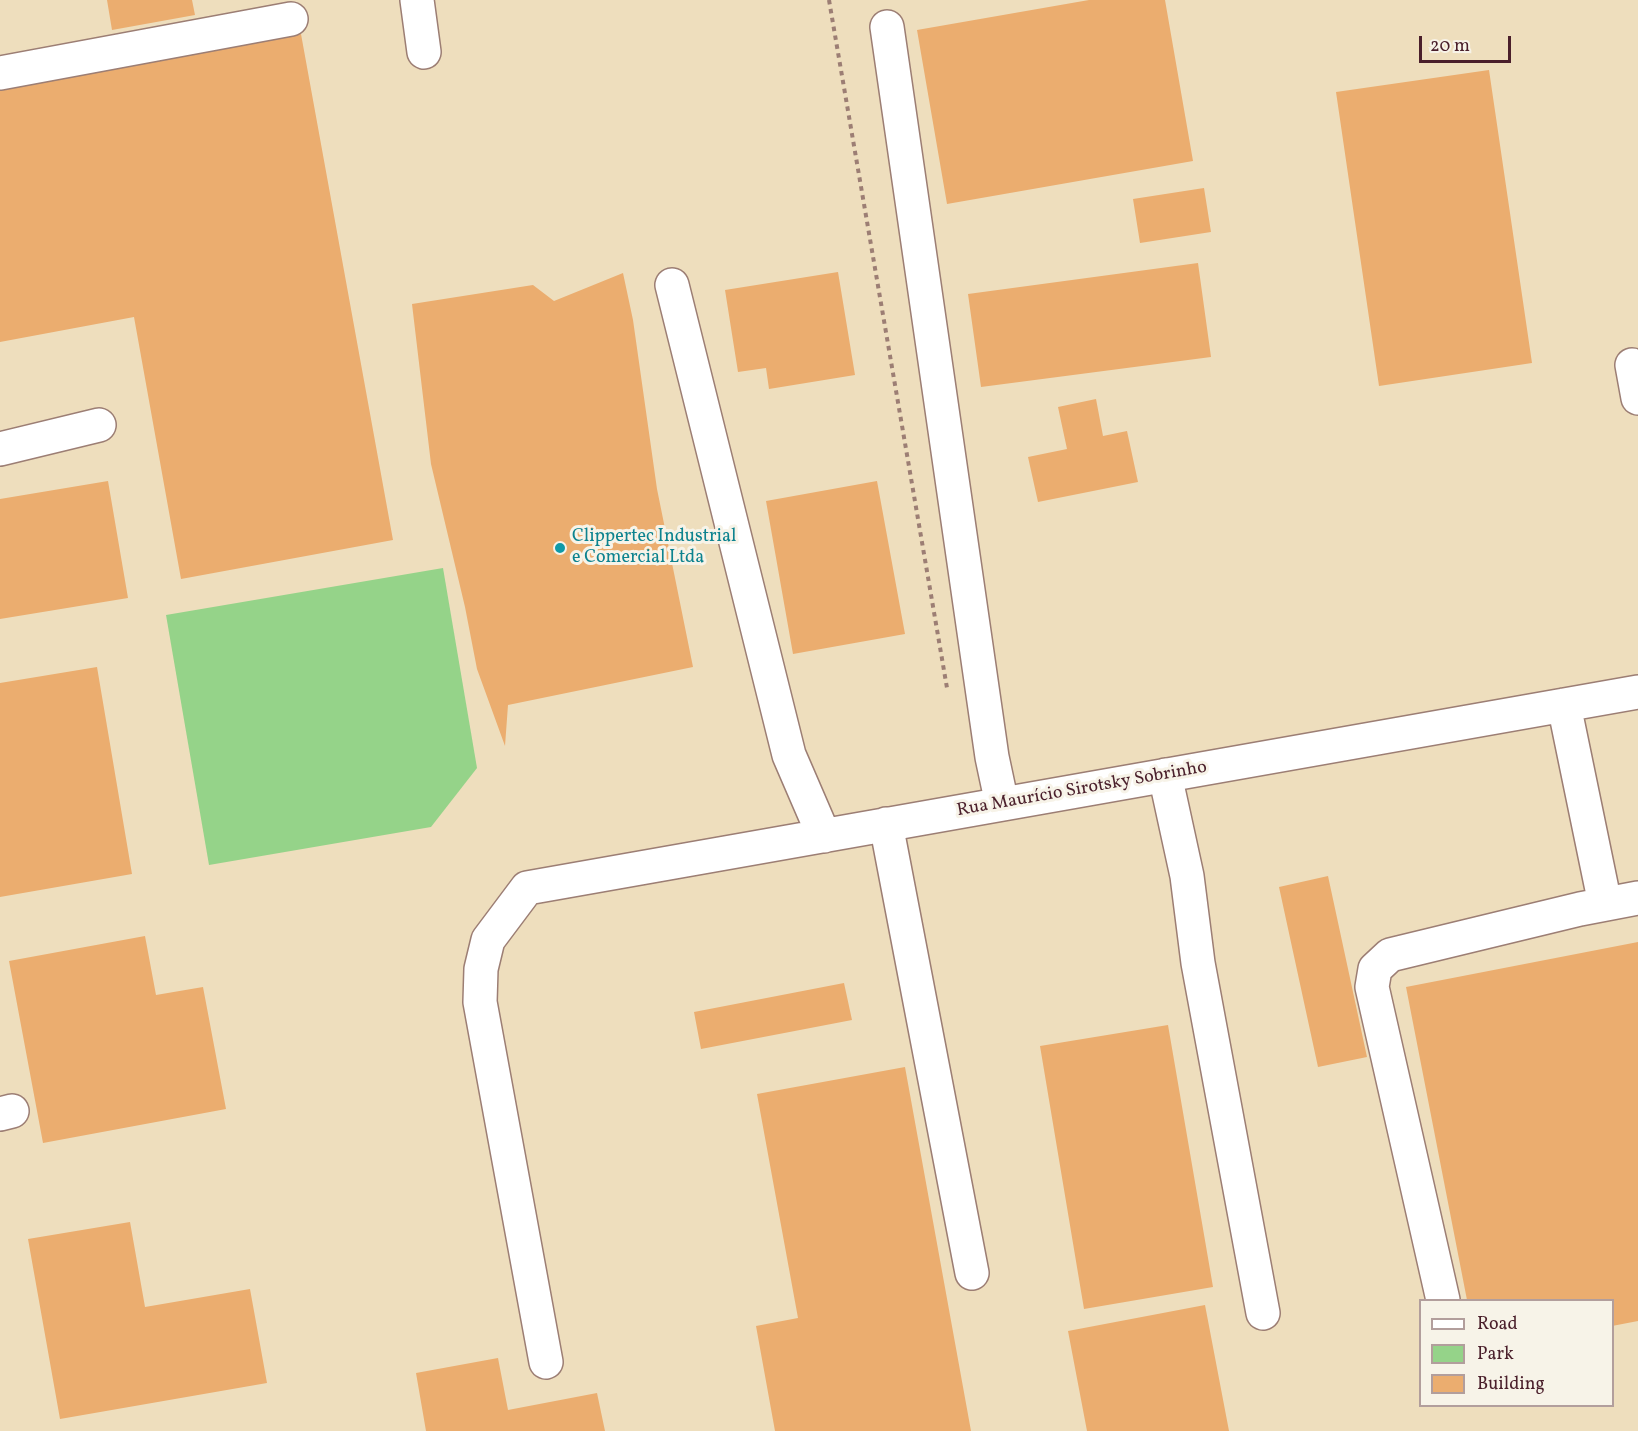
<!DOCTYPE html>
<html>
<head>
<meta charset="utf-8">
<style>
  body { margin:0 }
  #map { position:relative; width:1638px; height:1431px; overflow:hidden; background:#eedebd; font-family:Vollkorn,serif }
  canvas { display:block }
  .legend { position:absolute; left:1419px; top:1299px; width:195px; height:108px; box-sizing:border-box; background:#f7f3e8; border:2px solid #b29e9c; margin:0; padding:8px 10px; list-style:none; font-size:18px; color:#4a1f2b }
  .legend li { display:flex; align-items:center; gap:12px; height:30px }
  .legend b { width:30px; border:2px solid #b29e9c }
  .scale { position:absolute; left:1419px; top:36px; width:92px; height:27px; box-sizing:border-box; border:3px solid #4a1f2b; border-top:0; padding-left:8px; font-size:18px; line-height:21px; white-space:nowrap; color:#4a1f2b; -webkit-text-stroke:4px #f7f3e8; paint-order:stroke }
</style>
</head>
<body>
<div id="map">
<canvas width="1638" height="1431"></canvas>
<ul class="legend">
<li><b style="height:8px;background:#fff"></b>Road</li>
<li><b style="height:16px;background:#95d389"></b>Park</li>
<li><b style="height:16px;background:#ebad6f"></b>Building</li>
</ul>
<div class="scale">20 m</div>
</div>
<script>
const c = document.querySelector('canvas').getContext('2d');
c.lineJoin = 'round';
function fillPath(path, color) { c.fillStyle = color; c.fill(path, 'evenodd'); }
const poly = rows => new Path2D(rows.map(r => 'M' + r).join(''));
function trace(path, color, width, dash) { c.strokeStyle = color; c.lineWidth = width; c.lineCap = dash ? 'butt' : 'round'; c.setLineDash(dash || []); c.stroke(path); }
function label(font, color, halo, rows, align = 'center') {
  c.font = font + ' Vollkorn,serif'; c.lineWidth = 6; c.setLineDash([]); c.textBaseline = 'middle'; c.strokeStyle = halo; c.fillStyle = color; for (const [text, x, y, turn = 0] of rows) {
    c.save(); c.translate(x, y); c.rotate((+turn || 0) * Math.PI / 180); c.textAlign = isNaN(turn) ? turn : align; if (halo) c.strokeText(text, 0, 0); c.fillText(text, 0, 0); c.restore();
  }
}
fillPath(poly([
  [443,568,477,768,431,827,209,865,166,615]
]), '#95d389');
fillPath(poly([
  [107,0,192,0,195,15,112,30],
  [1089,0,1165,0,1193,161,947,204,917,30],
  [301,34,393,540,181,579,134,317,0,342,0,89],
  [1489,70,1532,363,1379,386,1336,92],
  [1204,188,1211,232,1140,243,1133,199],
  [1198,263,1211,357,981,387,968,294],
  [838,272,855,375,769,389,766,368,738,372,725,290],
  [623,273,633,320,657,489,693,667,508,705,505,746,477,669,465,607,431,464,412,304,533,285,554,301],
  [1096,399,1103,436,1127,431,1138,482,1038,502,1028,457,1067,449,1058,407],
  [108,481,128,598,0,619,0,499],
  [877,481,905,634,793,654,766,501],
  [97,667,132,874,0,897,0,683],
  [1328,876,1367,1057,1318,1067,1279,887],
  [145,936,156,995,203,987,226,1109,43,1143,9,961],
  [1638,942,1638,1321,1612,1326,1612,1300,1467,1300,1406,987],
  [844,983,852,1020,701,1049,694,1012],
  [1168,1025,1213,1287,1084,1309,1040,1046],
  [905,1067,971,1431,775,1431,756,1326,798,1318,757,1094],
  [130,1222,145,1307,250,1289,267,1383,60,1419,28,1239],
  [1205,1305,1229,1431,1087,1431,1068,1331],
  [498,1358,508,1410,597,1393,605,1431,426,1431,416,1373]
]), '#ebad6f');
const minor = poly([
  [417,0,424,52],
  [887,27,992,757,1002,804],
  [0,73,291,19],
  [672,285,789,755,824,836],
  [1632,365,1638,398],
  [0,449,99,425],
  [1564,705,1605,904],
  [1165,775,1187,876,1198,963,1263,1313],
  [886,824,972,1273],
  [0,1114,12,1111],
  [1443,1300,1372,987,1375,969,1390,955,1580,909,1638,898],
  [546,1362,480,1002,481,969,488,940,527,888,1638,692]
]);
trace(minor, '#9c7e74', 36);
trace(poly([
  [829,0,947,688]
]), '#9c7e74', 4, [4.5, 4.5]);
trace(minor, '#fff', 33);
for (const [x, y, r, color] of [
  [560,548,6,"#0f9aa8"]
]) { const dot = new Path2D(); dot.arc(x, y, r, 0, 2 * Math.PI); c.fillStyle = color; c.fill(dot); trace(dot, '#f7f3e8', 2); }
label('18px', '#0d838f', '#f7f3e8', [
  ["Clippertec Industrial",572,538],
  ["e Comercial Ltda",572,559]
], 'left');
label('18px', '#4a1f2b', '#f7f3e8', [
  ["Rua Maurício Sirotsky Sobrinho",1082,790,-10]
]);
</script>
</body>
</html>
